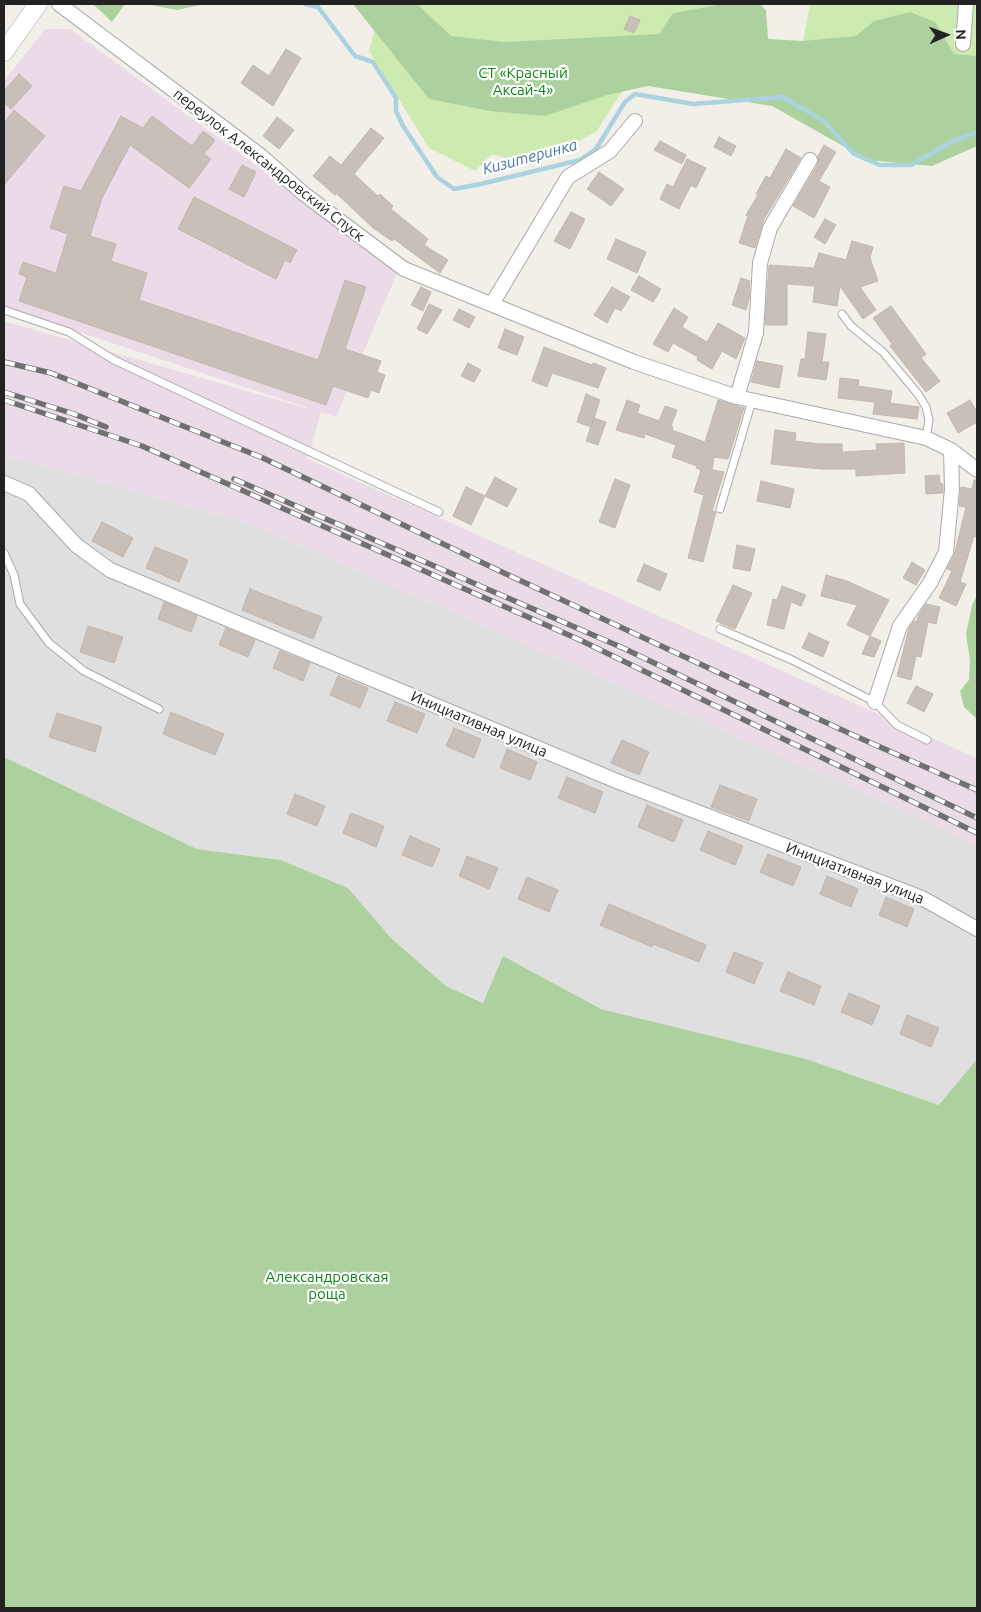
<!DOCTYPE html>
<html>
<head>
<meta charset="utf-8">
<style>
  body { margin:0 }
  #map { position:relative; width:981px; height:1612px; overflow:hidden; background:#f2efe9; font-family:Ubuntu,sans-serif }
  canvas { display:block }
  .frame { position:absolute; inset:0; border:5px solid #222; pointer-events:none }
  .north { position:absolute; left:921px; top:10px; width:50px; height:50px; -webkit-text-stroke:4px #fff; paint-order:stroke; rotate:88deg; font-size:14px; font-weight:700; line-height:20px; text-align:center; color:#222 }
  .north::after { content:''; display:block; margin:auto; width:18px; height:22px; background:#222; clip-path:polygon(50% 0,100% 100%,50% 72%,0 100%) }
</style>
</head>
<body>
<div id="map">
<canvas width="981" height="1612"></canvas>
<div class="frame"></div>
<div class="north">N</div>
</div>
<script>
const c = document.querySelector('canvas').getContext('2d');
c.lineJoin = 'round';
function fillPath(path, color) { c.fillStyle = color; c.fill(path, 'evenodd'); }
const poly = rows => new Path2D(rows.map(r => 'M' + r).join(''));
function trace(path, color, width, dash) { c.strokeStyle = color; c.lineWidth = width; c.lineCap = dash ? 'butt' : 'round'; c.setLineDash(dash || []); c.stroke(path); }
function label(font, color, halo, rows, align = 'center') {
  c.font = font + ' Ubuntu,sans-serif'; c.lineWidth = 4.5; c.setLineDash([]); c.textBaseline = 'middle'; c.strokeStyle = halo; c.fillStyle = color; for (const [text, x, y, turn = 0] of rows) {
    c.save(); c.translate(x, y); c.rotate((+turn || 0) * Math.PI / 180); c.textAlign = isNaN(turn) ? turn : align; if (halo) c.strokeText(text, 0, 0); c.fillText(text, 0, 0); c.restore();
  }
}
fillPath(poly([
  [4,455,251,524,890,804,977,845,977,1059,940,1105,806,1059,601,1009,503,956,484,1003,446,986,391,938,348,888,281,860,197,849,4,757]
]), '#e0dfdf');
fillPath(poly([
  [45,29,70,29,257,166,397,273,336,417,321,412,308,459,977,758,977,845,890,804,251,524,4,455,4,321,320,412,43,320,4,310,4,81]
]), '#ebdbe8');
fillPath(poly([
  [382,4,722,4,673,13,596,132,530,165,492,154,475,171,429,148,369,51],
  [810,4,977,4,977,66,871,39,803,41]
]), '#cdebb0');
fillPath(poly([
  [93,4,125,4,112,22],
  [145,4,205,4,177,10],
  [353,4,417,4,451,36,505,42,659,34,673,13,722,4,760,4,766,10,768,39,803,41,856,36,874,21,910,12,935,22,954,54,977,56,977,146,932,166,868,160,772,106,648,86,607,95,545,116,490,111,429,99],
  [977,595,977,719,964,707,960,691,969,680,970,660,966,634,972,605],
  [4,757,197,849,281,860,348,888,391,938,446,986,483,1003,503,956,601,1009,806,1059,939,1105,977,1059,977,1608,4,1608]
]), '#add19e');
trace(poly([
  [305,4,318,7,355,56,373,62,396,98,396,111,403,126,437,177,454,189,481,184,580,160,596,149,625,102,635,94,693,104,783,97,824,121,854,154,880,165,911,165,953,141,977,132]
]), '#aad3df', 4.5);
const building = poly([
  [630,16,640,20,634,33,624,29,630,16],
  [286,49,301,58,273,106,241,83,253,65,269,76,286,49],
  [19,74,32,86,11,109,4,103,4,91,19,74],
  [14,110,45,136,4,185,4,123,14,110],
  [121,116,143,128,152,116,192,146,203,131,215,140,204,154,211,159,189,188,130,145,102,198,90,236,116,244,111,261,147,273,139,300,318,360,345,280,366,287,345,349,381,361,377,372,385,375,379,393,371,390,368,398,333,386,326,405,19,301,27,277,19,274,23,262,56,273,68,234,50,228,64,186,81,191,121,116],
  [277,117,294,130,279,149,263,136,277,117],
  [371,128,384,138,354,174,378,196,380,194,393,206,391,209,428,239,424,245,448,260,440,273,394,239,392,241,373,228,336,193,335,195,313,176,330,156,341,165,371,128],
  [719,137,736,146,731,156,714,147,719,137],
  [660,141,686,155,682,164,654,150,660,141],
  [824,145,836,152,819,181,830,187,814,218,793,206,818,164,818,156,824,145],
  [786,149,801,158,764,219,755,248,739,243,748,216,746,215,758,195,756,194,766,176,770,178,786,149],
  [687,159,706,168,696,188,691,185,679,209,660,199,667,184,673,187,687,159],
  [242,165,256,172,244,197,229,189,242,165],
  [599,172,624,189,611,206,587,189,599,172],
  [194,197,297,250,290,263,285,260,276,279,178,229,194,197],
  [571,212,585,219,570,249,554,241,571,212],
  [825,219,836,225,825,244,814,237,825,219],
  [616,239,646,252,637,273,607,259,616,239],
  [852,241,873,247,870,258,878,281,860,287,876,310,863,319,840,286,837,306,813,302,815,286,787,284,787,325,765,325,769,265,814,268,819,253,846,260,852,241],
  [639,276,661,289,653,302,631,290,639,276],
  [741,278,750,281,749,299,746,310,732,305,741,278],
  [421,287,431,292,423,311,411,305,421,287],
  [612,287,630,297,621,311,615,308,607,323,594,315,612,287],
  [429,304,442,310,427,334,417,329,429,304],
  [891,306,926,354,921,358,940,381,926,392,890,346,892,344,873,318,891,306],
  [674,308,688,317,682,327,707,342,718,323,745,338,736,359,722,351,712,369,697,360,698,357,673,343,668,352,653,344,674,308],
  [459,309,475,317,469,328,453,320,459,309],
  [505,329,524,337,517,355,498,348,505,329],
  [808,332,826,334,822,362,829,362,826,380,798,376,801,359,805,359,808,332],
  [544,347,592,365,593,363,606,368,598,388,552,373,547,387,532,381,544,347],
  [757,361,783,366,779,388,751,382,757,361],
  [468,363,481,370,474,382,461,376,468,363],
  [840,378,859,380,858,386,892,391,890,403,919,407,917,419,873,414,875,402,838,398,840,378],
  [586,394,600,400,591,427,577,422,586,394],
  [627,400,640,405,637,413,659,421,665,406,677,410,671,426,673,427,672,430,705,442,718,400,744,408,728,459,714,457,712,470,724,472,712,511,716,512,703,562,688,558,704,495,694,492,701,470,696,468,697,466,672,457,676,445,645,434,644,438,616,430,627,400],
  [970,400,977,412,977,422,958,433,947,413,970,400],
  [594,418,606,422,598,445,586,441,594,418],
  [775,430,796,433,795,441,819,444,842,444,842,452,877,450,876,444,904,443,905,473,856,476,856,469,821,469,771,464,775,430],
  [939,475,940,483,943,484,943,493,926,494,925,476,939,475],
  [495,477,517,489,507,507,485,496,495,477],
  [615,479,630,485,615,528,599,522,615,479],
  [974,480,977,480,977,537,974,536,960,582,966,584,956,606,939,598,952,571,947,569,954,556,966,507,959,506,961,487,972,489,974,480],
  [761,481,794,489,790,508,757,501,761,481],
  [466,487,485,496,471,525,453,516,466,487],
  [102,522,133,538,123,557,92,541,102,522],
  [737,545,755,549,750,571,733,568,737,545],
  [155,547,188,560,179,582,146,568,155,547],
  [912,562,925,570,916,585,903,578,912,562],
  [644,564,667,574,660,591,637,581,644,564],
  [826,575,847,581,889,600,870,636,847,625,857,605,821,596,826,575],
  [733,585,752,593,735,629,716,621,733,585],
  [782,586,806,595,801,606,791,602,784,629,767,625,773,599,777,600,782,586],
  [250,589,322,617,313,639,242,610,250,589],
  [164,602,197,616,191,632,158,619,164,602],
  [926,604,940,607,936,624,928,622,921,657,916,656,911,680,897,676,909,628,914,621,917,621,919,614,926,604],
  [88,626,123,637,114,663,80,652,88,626],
  [226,628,255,640,248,657,219,645,226,628],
  [809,633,829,642,823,657,802,648,809,633],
  [870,636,881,641,874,657,862,654,870,636],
  [280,651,310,663,303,681,273,668,280,651],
  [338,676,368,688,360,708,330,695,338,676],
  [916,686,933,694,924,712,907,703,916,686],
  [395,702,425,714,417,733,387,721,395,702],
  [171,712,224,734,215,755,163,734,171,712],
  [57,713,102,727,95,752,49,737,57,713],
  [454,728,481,739,474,758,446,746,454,728],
  [622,740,649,752,639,775,611,763,622,740],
  [507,749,537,762,530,780,500,768,507,749],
  [567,777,603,792,595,813,558,798,567,777],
  [720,785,757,799,749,821,711,807,720,785],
  [295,794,325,806,317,826,287,814,295,794],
  [647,805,683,820,674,842,638,827,647,805],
  [351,813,384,826,376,847,343,833,351,813],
  [708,831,743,846,735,865,700,850,708,831],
  [410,836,440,849,432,867,402,855,410,836],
  [768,854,801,867,793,886,760,872,768,854],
  [467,856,498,868,489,889,459,876,467,856],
  [827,876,858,889,851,907,820,894,827,876],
  [527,877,558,890,549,912,518,899,527,877],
  [886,897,914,909,907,927,879,915,886,897],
  [609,904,706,945,699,962,653,944,652,947,600,925,609,904],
  [734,952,763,963,754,984,726,972,734,952],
  [788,972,821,986,814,1005,780,991,788,972],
  [849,993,880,1006,872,1025,841,1012,849,993],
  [907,1015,939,1028,931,1047,900,1034,907,1015]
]);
fillPath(building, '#c7bfb8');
trace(building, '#c4b6ab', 1);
const service = poly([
  [4,310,69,332,114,360,439,512],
  [842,314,851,326,883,352,918,394,926,407,929,420,926,438],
  [720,509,752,401],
  [4,553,14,575,20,604,49,643,84,671,159,709],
  [720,629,792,660,875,702,897,725,927,740]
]);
const minor = poly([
  [59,4,261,156,304,194,404,269,634,362,737,397,926,438,951,450,977,470],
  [963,44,966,4],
  [492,304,568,177,610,151,635,121],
  [737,397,756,333,760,263,770,228,810,160],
  [4,483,29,494,76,545,110,570,619,782,922,898,977,929],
  [875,702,900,626,930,583,946,552,952,489,951,450]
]);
const tertiary = poly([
  [4,52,38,4]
]);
trace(service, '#a9a9a9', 9);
trace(minor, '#a9a9a9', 16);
trace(tertiary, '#a9a9a9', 19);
trace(service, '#fff', 7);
trace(minor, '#fff', 14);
trace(tertiary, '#fff', 18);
const rail = poly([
  [4,362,51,373,263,458,504,573,853,735,977,790],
  [4,392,74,414,106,427],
  [4,400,142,446,580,640,977,833],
  [234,479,623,648,977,818]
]);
trace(rail, '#707070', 5.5);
trace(rail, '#fff', 4, [11]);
label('15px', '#0c8416', '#fff', [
  ["СТ «Красный",523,73],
  ["Аксай-4»",523,90],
  ["Александровская",327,1277],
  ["роща",327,1294]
]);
label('15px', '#222', '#fff', [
  ["переулок Александровский Спуск",269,165,38],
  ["Инициативная улица",479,724,23],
  ["Инициативная улица",855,873,21]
]);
label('italic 16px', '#4a7aab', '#fff', [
  ["Кизитеринка",530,157,-15]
]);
</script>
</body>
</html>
